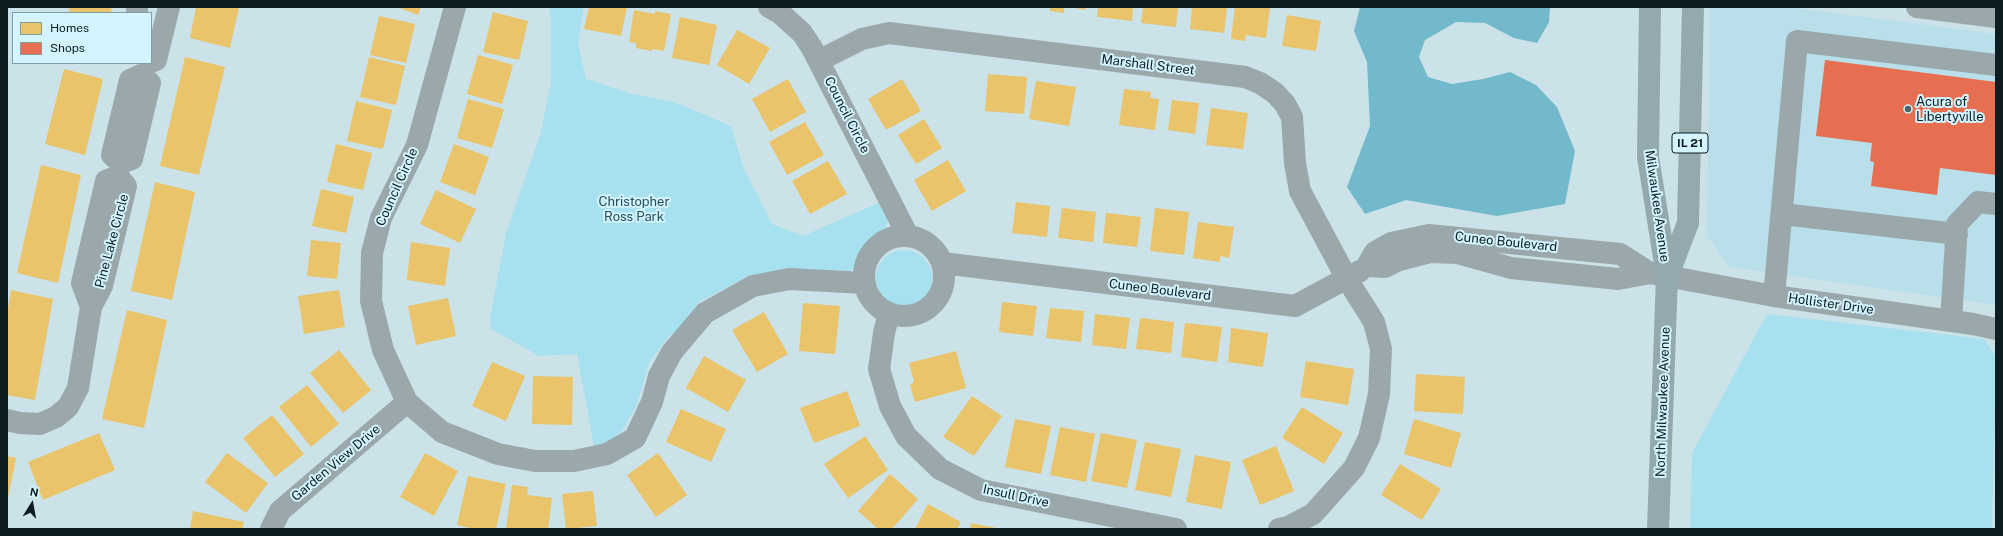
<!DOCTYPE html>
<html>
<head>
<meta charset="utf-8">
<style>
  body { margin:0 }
  #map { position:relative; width:2003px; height:536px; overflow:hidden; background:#cbe2e8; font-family:"Public Sans",sans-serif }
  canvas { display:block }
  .frame { position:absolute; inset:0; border:8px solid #0d1d21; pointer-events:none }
  .legend { position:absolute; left:12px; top:12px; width:140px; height:52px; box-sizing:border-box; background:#d3f4fd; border:1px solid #849ea5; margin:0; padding:5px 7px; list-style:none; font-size:12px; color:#0d1d21 }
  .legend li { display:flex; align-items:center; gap:8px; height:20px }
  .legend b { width:20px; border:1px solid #849ea5 }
  .north { position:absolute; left:12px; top:484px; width:40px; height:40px; -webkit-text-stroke:3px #d3f4fd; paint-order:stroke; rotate:11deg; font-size:11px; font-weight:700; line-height:16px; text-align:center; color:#0d1d21 }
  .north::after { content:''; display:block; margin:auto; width:14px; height:18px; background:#0d1d21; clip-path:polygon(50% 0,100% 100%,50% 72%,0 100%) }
</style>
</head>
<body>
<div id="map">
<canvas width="2003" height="536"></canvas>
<div class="frame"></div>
<ul class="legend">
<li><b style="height:11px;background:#e9c46a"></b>Homes</li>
<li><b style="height:11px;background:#e76f51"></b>Shops</li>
</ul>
<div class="north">N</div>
</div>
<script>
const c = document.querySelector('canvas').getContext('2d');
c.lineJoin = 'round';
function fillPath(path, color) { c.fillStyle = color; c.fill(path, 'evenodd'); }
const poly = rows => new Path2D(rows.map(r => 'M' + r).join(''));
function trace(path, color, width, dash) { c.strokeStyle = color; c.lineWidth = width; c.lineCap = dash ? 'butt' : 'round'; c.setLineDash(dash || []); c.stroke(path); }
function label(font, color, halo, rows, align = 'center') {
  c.font = font + ' "Public Sans",sans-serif'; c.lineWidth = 4; c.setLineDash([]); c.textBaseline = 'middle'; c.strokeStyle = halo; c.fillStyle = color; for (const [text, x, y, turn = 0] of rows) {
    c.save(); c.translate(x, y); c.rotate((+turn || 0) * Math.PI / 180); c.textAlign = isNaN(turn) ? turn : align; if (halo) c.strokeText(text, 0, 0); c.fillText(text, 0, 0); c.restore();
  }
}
fillPath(poly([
  [1710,7,1788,7,1996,34,1996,305,1729,267,1707,236]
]), '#b9e0ea');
fillPath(poly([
  [549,7,584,7,578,43,586,79,632,94,674,102,731,126,743,167,772,224,803,236,883,201,888,220,882,240,871,249,861,263,850,271,782,269,746,277,699,302,680,327,667,338,649,363,637,404,622,431,606,444,594,446,577,354,539,356,491,329,490,318,506,233,540,135,551,82,551,18],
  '876 278a28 28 0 1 1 56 0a28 28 0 1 1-56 0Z',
  [1767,314,1984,339,1996,357,1992,529,1690,529,1692,453]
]), '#a7e1ef');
fillPath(poly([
  [1360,7,1550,7,1549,22,1537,43,1514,38,1485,23,1456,22,1425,40,1419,57,1428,77,1452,84,1483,79,1510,72,1536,85,1557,107,1575,151,1565,204,1497,216,1406,200,1365,214,1347,187,1370,126,1367,62,1354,31]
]), '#72b9cb');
fillPath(poly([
  [68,7,111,7,112,13,70,13],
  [196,7,239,7,230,48,190,38],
  [397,7,421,7,418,15],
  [589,7,627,7,621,36,584,29],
  [1050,7,1064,7,1064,13,1050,11],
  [1070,7,1085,7,1085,10],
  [1098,7,1133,7,1132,21,1097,17],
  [1143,7,1178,7,1176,27,1141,23],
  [1192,7,1227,7,1224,33,1190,29],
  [1235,7,1270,8,1266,38,1246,35,1245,41,1231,39],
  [634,10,655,14,655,11,671,14,664,51,652,49,652,51,636,48,636,43,629,42],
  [493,12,528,21,519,60,483,52],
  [1287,15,1321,21,1316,51,1282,46],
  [379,16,415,24,406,63,370,55],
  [680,17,717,25,709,65,672,58],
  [737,30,770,48,749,84,717,65],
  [478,55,513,65,502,104,467,94],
  [185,57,225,67,199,175,160,166],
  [369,57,405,66,396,105,360,97],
  [64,69,103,79,85,155,45,144],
  [988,74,1027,77,1024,114,985,111],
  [788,79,806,112,770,132,752,99],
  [902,79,921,111,886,130,868,99],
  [1036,81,1076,87,1069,126,1029,119],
  [1124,89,1151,92,1150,98,1159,99,1155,130,1119,125],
  [468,99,504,109,492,148,457,138],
  [1172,100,1199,103,1195,134,1168,130],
  [356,101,392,110,383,149,347,141],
  [1211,108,1248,113,1243,149,1206,145],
  [924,119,942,148,916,164,898,135],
  [805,122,824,155,787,175,769,142],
  [336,144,372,153,363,190,327,182],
  [454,144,489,157,475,195,440,182],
  [948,160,966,191,932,211,914,180],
  [828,161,847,194,810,214,792,181],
  [41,165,81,175,58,283,17,273],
  [155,182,195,192,172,300,131,291],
  [321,189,354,197,346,233,312,226],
  [436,190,476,209,460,243,420,224],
  [1016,202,1050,206,1047,237,1012,233],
  [1062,208,1096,212,1093,242,1058,238],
  [1155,208,1189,212,1184,255,1150,251],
  [1106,213,1141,217,1137,247,1103,243],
  [1198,222,1234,227,1229,258,1220,256,1220,262,1193,258],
  [311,240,341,243,337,279,307,276],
  [411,242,450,248,445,286,407,280],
  [11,290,53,299,35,400,7,395,7,315],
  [339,290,345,327,304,334,298,296],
  [448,298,456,336,416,345,408,306],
  [1002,302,1037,306,1033,336,999,332],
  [803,303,840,306,835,354,799,351],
  [1050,308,1084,311,1081,342,1046,338],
  [127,310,167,320,144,428,102,419],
  [764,312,788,354,757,372,732,330],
  [1095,314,1130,318,1126,349,1092,345],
  [1140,318,1174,322,1171,353,1136,349],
  [1185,323,1222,327,1217,362,1181,357],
  [1231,328,1268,333,1263,367,1228,362],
  [339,350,371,390,343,413,310,373],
  [956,351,966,388,915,402,910,385,914,382,909,363],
  [704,356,746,380,728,412,686,388],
  [1306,361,1354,369,1348,405,1300,397],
  [492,362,525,376,506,421,472,406],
  [1416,374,1465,377,1463,414,1414,411],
  [533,376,573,377,572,425,532,424],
  [307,385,339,424,311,447,279,407],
  [847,391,860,426,814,443,800,408],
  [972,396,1002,416,974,456,943,437],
  [1302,407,1343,433,1324,464,1282,438],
  [681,409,726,429,711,462,666,442],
  [272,415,304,454,275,477,243,438],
  [1015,419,1051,426,1041,474,1005,467],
  [1414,419,1461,433,1451,468,1404,454],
  [1060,427,1095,434,1086,482,1050,475],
  [99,433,115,470,43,500,28,462],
  [1101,433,1137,440,1127,488,1091,481],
  [865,436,888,470,848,498,824,464],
  [1145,442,1181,449,1171,497,1135,490],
  [1276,446,1294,491,1260,505,1242,460],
  [227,453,268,483,246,513,205,482],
  [425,453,458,471,434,516,400,497],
  [658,453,687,495,656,517,627,475],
  [1195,455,1231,462,1222,509,1186,502],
  [7,456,16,458,8,498,7,498],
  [1400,464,1441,489,1422,520,1381,495],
  [890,474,918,499,892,529,878,529,858,511],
  [468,476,506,484,496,529,474,529,457,525],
  [512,485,528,487,527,495,552,498,548,529,506,529],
  [593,491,597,526,566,529,562,494],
  [928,504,961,522,957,529,915,529],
  [193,511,244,522,242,529,190,529],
  [971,523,996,528,996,529,970,529]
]), '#e9c46a');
fillPath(poly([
  [1825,60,1996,82,1996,175,1940,168,1937,195,1871,186,1874,162,1870,161,1872,143,1816,136]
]), '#e76f51');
trace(poly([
  [455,7,417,145,381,218,372,253,371,301,383,350,407,402,442,432,498,454,535,461,574,461,607,454,635,438,652,402,659,376,672,352,705,313,753,286,789,279,865,283],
  [769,7,780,13,802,33,812,48,908,236],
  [1917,7,1996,17],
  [137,13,137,7],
  [820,60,862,39,889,33,1245,77,1260,83,1275,93,1285,104,1292,117,1295,163,1300,191,1347,279,1374,322,1381,349,1379,394,1369,438,1354,468,1313,514,1288,527,1279,529],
  [151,62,156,60,169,7],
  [121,163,132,159,150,83,141,75],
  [121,163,112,155,130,80,141,75],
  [1782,214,1957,234],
  [1429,235,1620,254,1650,273,1618,279,1511,268,1457,253,1430,252,1399,260,1385,267,1367,266,1375,252,1391,243,1429,235],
  '864 276a40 40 0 1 1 80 0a40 40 0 1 1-80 0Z',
  [942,263,1295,306,1360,271],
  [1650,273,1774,296,1973,324,1996,329],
  [1774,296,1797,41,1996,65],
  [91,307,82,283,106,181,118,176],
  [889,313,884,333,879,369,890,406,906,436,940,469,981,490,1176,529],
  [1951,321,1957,224,1978,202,1996,204],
  [7,420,20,423,40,424,56,417,68,407,78,388,91,307,102,286,126,186,118,176],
  [271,529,280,511,407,402]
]), '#9aa8ac', 22);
trace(poly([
  [1650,7,1648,157,1667,276,1658,529],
  [1668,275,1688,223,1693,7]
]), '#94a9ae', 22);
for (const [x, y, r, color] of [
  [1908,109,4,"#506267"]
]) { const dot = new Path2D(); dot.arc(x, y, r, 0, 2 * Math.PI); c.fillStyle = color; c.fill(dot); trace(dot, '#d3f4fd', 1.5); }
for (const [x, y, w] of [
  [1690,143,36]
]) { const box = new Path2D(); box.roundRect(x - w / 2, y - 10, w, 20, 3); c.fillStyle = '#d3f4fd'; c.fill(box); trace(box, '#0d1d21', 1); }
label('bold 12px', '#0d1d21', null, [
  ["IL 21",1690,143]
]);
label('13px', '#0d1d21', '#d3f4fd', [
  ["Marshall Street",1148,65,7],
  ["Council Circle",847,115,63],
  ["Council Circle",397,187,-66],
  ["Milwaukee Avenue",1657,206,82],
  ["Pine Lake Circle",112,241,-75],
  ["Cuneo Boulevard",1506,242,6],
  ["Cuneo Boulevard",1160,290,7],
  ["Hollister Drive",1831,304,8],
  ["North Milwaukee Avenue",1663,402,-88],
  ["Garden View Drive",336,463,-40],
  ["Insull Drive",1016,496,12]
]);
label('13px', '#0d1d21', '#d3f4fd', [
  ["Acura of",1916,102],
  ["Libertyville",1916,117]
], 'left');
label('13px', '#254f59', '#d3f4fd', [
  ["Christopher",634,202],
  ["Ross Park",634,217]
]);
</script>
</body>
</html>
